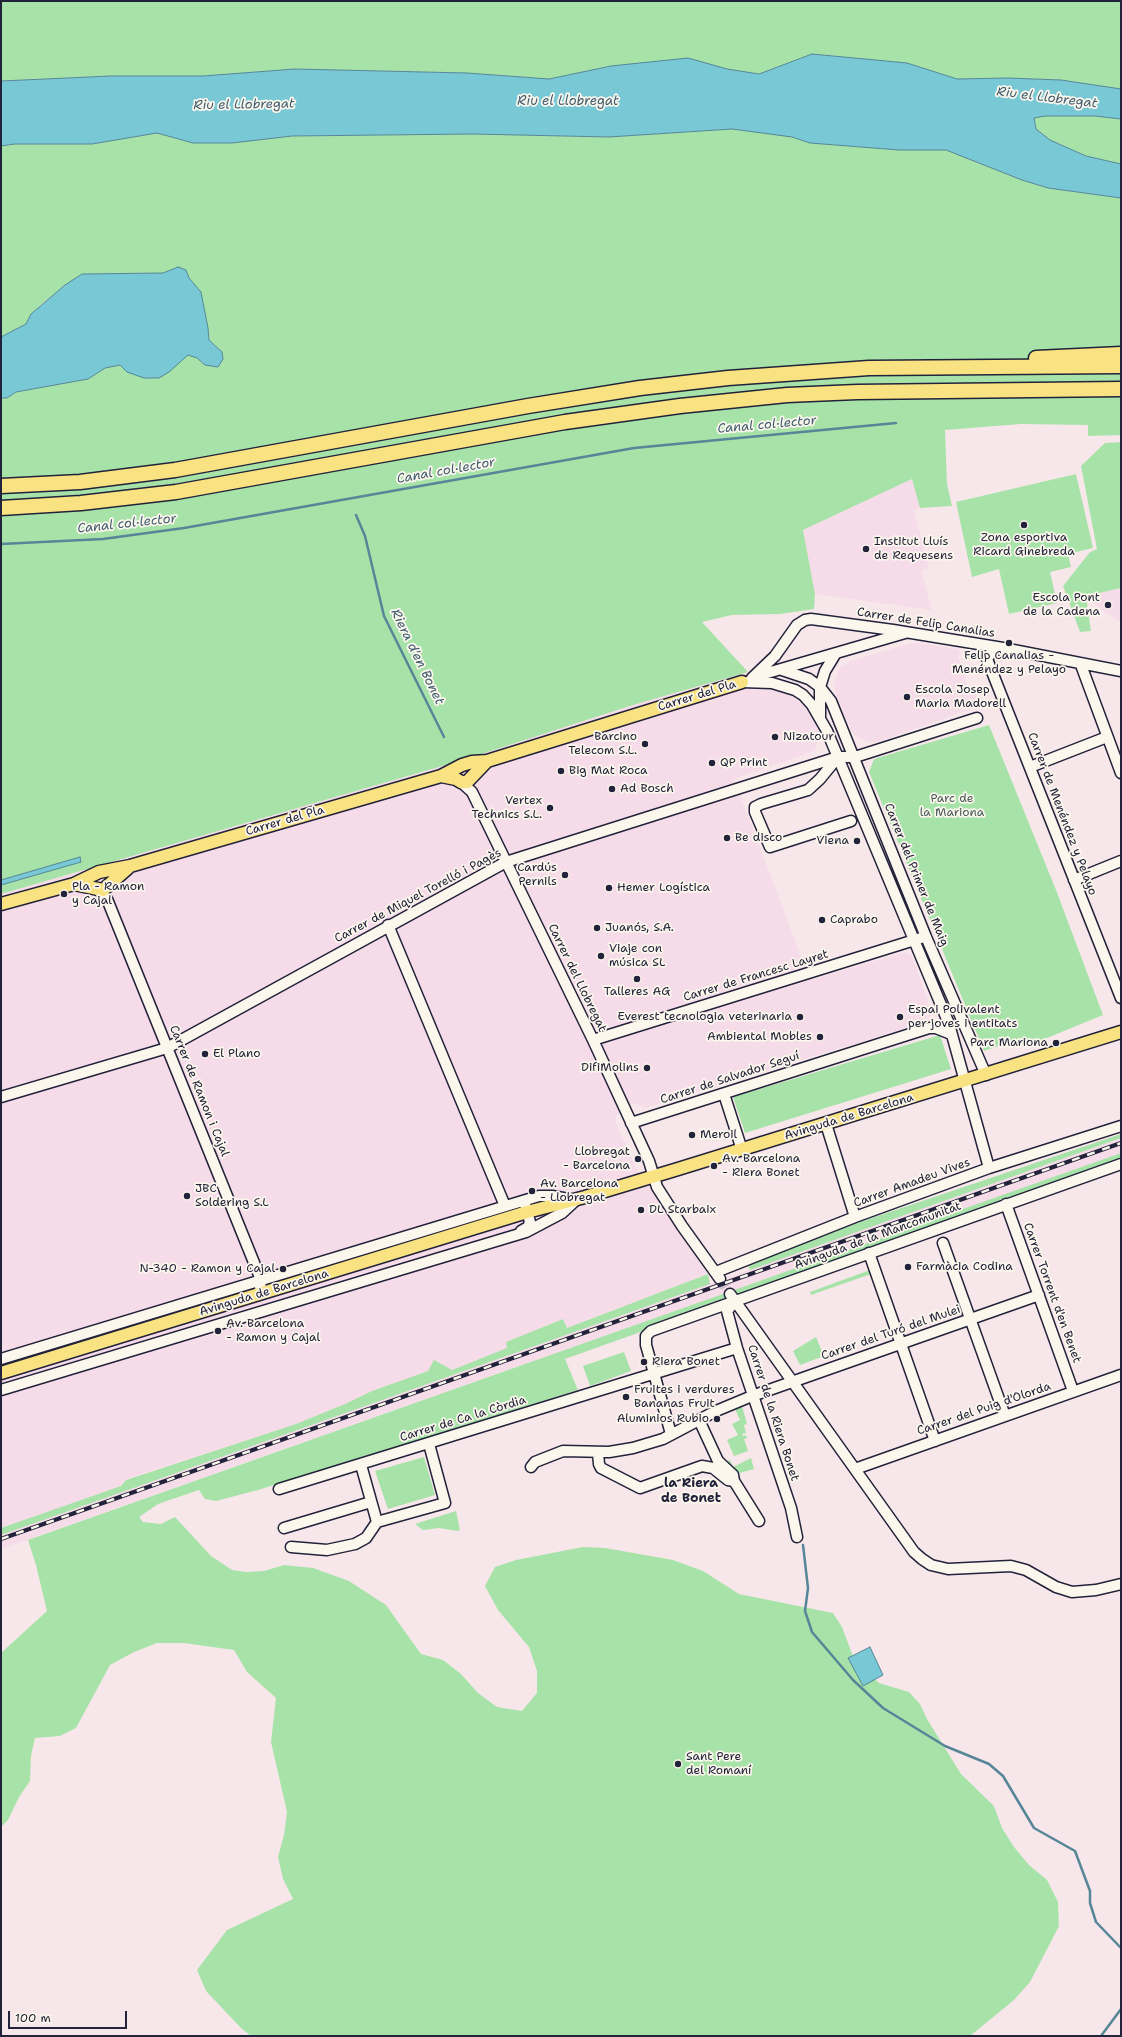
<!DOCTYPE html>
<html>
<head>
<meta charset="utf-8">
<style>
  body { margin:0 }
  #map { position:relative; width:1122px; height:2037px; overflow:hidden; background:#f8e7ea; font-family:"Shantell Sans",sans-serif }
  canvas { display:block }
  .frame { position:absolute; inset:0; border:2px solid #22223b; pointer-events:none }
  .scale { position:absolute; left:8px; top:2011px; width:119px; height:18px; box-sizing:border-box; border:2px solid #22223b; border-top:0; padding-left:5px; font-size:12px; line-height:14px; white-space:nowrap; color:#22223b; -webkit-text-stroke:3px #fbf7ec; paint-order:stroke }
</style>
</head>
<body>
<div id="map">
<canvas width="1122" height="2037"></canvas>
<div class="frame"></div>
<div class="scale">100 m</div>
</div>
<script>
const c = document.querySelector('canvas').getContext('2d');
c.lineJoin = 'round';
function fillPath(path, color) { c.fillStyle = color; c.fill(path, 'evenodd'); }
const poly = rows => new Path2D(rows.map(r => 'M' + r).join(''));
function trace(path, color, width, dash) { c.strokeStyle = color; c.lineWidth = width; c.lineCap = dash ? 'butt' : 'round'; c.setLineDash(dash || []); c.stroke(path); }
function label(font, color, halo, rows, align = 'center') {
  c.font = font + ' "Shantell Sans",sans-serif'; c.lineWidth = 3.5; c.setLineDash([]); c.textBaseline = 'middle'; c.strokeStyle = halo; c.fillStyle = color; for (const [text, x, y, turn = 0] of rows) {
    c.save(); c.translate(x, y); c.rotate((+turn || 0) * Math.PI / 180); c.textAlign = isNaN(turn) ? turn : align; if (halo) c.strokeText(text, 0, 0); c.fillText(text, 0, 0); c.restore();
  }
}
fillPath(poly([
  [912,479,920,508,914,510,929,568,921,570,932,610,815,594,803,530],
  [1121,588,1121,622,1099,608,1086,596],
  [911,643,920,643,959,650,960,654,958,656,966,677,964,678,970,692,974,690,978,701,970,705,971,709,963,712,880,741,871,742,858,738,852,732,835,692,834,683,840,668,851,661],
  [748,672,762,689,783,692,798,700,814,718,819,735,815,751,734,779,810,980,905,952,912,956,932,1012,928,1021,646,1108,633,1103,616,1115,616,1123,637,1169,708,1274,566,1328,563,1319,506,1342,508,1348,451,1370,428,1371,372,1391,345,1404,296,1424,126,1479,121,1486,1,1528,1,894,463,760,633,705],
  [1121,1138,1121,1153,1,1549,1,1535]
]), '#f6dce8');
fillPath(poly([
  [1,1,1121,1,1121,89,1061,80,1008,78,957,79,907,63,812,54,759,74,727,69,611,66,549,79,467,73,295,69,203,76,111,76,1,81],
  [1045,116,1095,116,1121,119,1121,164,1086,156,1050,140,1036,129,1034,117],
  [732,129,792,137,810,143,899,150,946,150,1022,180,1048,188,1121,198,1121,435,1088,436,1088,425,1021,424,945,430,947,484,952,506,920,508,912,479,803,530,815,594,814,609,780,614,732,615,702,622,748,672,633,705,463,760,1,894,1,398,7,398,16,392,88,379,105,368,120,365,127,372,188,355,197,358,205,365,222,352,209,340,208,328,201,292,189,278,186,270,178,267,163,273,82,274,44,302,31,314,26,324,1,337,1,146,15,144,92,144,157,133,193,143,232,143,292,136,473,134,609,137],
  [1121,442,1121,588,1086,596,1091,631,1080,632,1063,586,1090,552,1097,549,1081,466,1105,443],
  [1076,474,1093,548,1068,554,1071,567,1050,572,1057,603,1009,614,999,569,972,577,956,502],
  [989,725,1056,890,1103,1015,1025,1047,1021,1038,984,1051,869,772,874,759],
  [940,1035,951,1069,745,1133,733,1097],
  [1121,1134,1121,1138,750,1270,747,1264,860,1222],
  [1121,1153,1121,1160,565,1359,578,1390,258,1490,216,1501,205,1499,199,1490,158,1504,139,1517,143,1522,161,1524,175,1517,211,1556,232,1570,246,1572,264,1571,284,1565,313,1568,349,1581,386,1605,421,1654,443,1660,461,1674,478,1693,497,1707,522,1711,537,1693,537,1671,529,1647,498,1610,485,1586,495,1567,516,1560,583,1547,605,1548,673,1560,703,1571,739,1594,833,1613,842,1627,854,1659,879,1683,909,1692,920,1704,927,1719,961,1774,994,1806,1002,1828,1014,1847,1029,1865,1047,1880,1058,1902,1059,1926,1030,1982,1014,2000,970,2036,251,2036,241,2028,206,1991,197,1970,227,1930,293,1899,283,1879,278,1857,284,1835,287,1812,271,1742,276,1698,247,1672,234,1650,184,1643,157,1643,134,1652,110,1665,76,1728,60,1736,35,1738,31,1756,30,1781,19,1797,8,1820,1,1827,1,1653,47,1611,36,1565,28,1540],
  [870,1270,871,1274,811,1295,810,1292],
  [708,1274,710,1284,1,1535,1,1528,121,1486,126,1480,296,1424,345,1404,372,1391,428,1371,434,1360,452,1370,507,1348,506,1342,563,1319,567,1328],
  [816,1337,824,1356,800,1365,793,1351],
  [624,1352,631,1371,590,1386,583,1366],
  [742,1406,747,1424,744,1425,746,1433,742,1434,743,1436,746,1435,747,1438,744,1439,748,1451,734,1456,727,1440,738,1435,732,1424,740,1420,735,1409],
  [424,1457,435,1495,388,1509,375,1471],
  [751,1458,754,1469,736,1474,725,1462,730,1460,733,1467],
  [456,1511,460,1530,457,1531,439,1528,423,1530,415,1524]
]), '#a7e3a9');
const water = poly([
  [812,54,907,63,957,79,1008,78,1061,80,1121,89,1121,119,1095,116,1045,116,1034,118,1036,129,1050,140,1086,156,1121,164,1121,198,1048,188,1022,180,946,150,899,150,810,143,792,137,732,129,609,137,473,134,292,136,232,143,193,143,157,133,92,144,15,144,1,146,1,81,111,76,203,76,295,69,467,73,549,79,611,66,688,58,727,69,759,74,812,54],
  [178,267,186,270,189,278,201,292,208,328,209,340,222,352,223,359,218,367,205,365,197,358,188,355,169,372,159,378,144,378,127,372,120,365,105,368,88,379,16,392,7,398,1,398,1,337,26,324,31,314,65,285,82,274,163,273,178,267],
  [80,857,81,862,1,885,1,880,80,857],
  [870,1647,883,1675,863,1686,848,1658,870,1647]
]);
fillPath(water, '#78c8d5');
trace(water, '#568697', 1);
trace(poly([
  [356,515,365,536,384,616,444,737],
  [1,544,103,539,184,528,634,448,896,423],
  [803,1545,808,1588,805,1611,812,1632,853,1680,883,1708,945,1746,989,1764,1003,1776,1034,1828,1075,1851,1090,1891,1090,1903,1096,1922,1121,1948],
  [1101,2036,1121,2009]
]), '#568697', 2.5);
trace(poly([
  [720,1279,730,1294]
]), '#cdc0c7', 10, [10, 5]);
const minor = poly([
  [1001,649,993,650,987,659,1121,998],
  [1081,665,1121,773],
  [782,670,809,679,820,687,831,701,926,937,986,1075],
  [757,676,905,633],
  [752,678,775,656,797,625,805,620,811,619,893,630,1003,648,1121,671],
  [742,682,772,683,795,690,803,695,812,705,827,731,949,1024,989,1168],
  [820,718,820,687,825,671,836,653],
  [838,757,820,779,808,790,761,804,755,807,755,812,770,847,851,821],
  [1030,767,1107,737],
  [461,782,472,792,593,1040,649,1161,657,1187,682,1226,720,1279],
  [1074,880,1121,861],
  [97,889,107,899,259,1275,261,1281,260,1287],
  [388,925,505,1206],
  [593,1040,921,938],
  [724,1094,742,1150],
  [1,1097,167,1048,506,862,838,757,855,757,977,718],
  [631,1123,929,1028,936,1028,951,1034],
  [826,1124,855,1217],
  [1006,1204,1073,1391],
  [521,1231,528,1227,530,1222,525,1204],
  [943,1243,1005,1416],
  [869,1253,935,1441],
  [716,1272,855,1217,989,1168,1121,1126],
  [730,1294,914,1552,922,1559,931,1565,948,1569,1011,1566,1026,1570,1056,1587,1072,1592,1096,1590,1121,1584],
  [736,1300,727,1311,737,1348,791,1508,797,1537],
  [1,1359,539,1196,552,1196,574,1200],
  [1,1390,526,1232,562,1213,576,1200],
  [699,1420,718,1461,733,1475,734,1481,759,1521],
  [671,1434,646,1345,646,1336,651,1331,1121,1164],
  [598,1453,599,1464,601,1468,640,1488,702,1466,713,1468,728,1480,734,1481],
  [361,1465,377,1522],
  [531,1467,535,1462,563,1451,609,1452,633,1448,663,1439,716,1411,752,1396,1039,1295],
  [855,1469,1121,1375],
  [279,1489,737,1348],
  [377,1522,445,1503,429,1444],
  [284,1528,371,1502],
  [291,1547,327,1550,355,1544,366,1538,377,1522]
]);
const major = poly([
  [441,776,456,779,461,782,467,782,487,761],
  [74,884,103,890,128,868],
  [1,904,74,884,99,872,130,866,441,776,462,765,472,762,487,761,742,682],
  [1,1373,527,1212,585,1197,678,1169,1121,1032]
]);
const highway = poly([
  [1036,358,1121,354],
  [1,486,80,482,175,470,528,406,640,388,728,378,869,368,1121,366],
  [1,508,81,503,176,492,565,422,680,406,787,395,857,392,1121,389]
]);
trace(minor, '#22223b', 13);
trace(major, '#22223b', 15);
trace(highway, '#22223b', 17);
trace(minor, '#fbf7ec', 10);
trace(major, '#f8e281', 12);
trace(highway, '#f8e281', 14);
const rail = poly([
  [1,1539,1121,1143]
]);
trace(rail, '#22223b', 4);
trace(rail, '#fbf7ec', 2.5, [8]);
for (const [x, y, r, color] of [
  [1024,525,4,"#22223b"],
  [866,549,4,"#22223b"],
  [1108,605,4,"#22223b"],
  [1009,643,4,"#22223b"],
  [907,697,4,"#22223b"],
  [775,737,4,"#22223b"],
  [645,744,4,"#22223b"],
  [712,763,4,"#22223b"],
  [561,771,4,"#22223b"],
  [612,789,4,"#22223b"],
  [550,808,4,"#22223b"],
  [727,838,4,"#22223b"],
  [857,841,4,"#22223b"],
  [565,875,4,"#22223b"],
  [609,888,4,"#22223b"],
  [64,894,4,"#22223b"],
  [822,920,4,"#22223b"],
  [597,928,4,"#22223b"],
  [601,956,4,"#22223b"],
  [637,979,4,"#22223b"],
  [800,1017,4,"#22223b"],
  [900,1017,4,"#22223b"],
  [820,1037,4,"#22223b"],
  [1056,1043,4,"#22223b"],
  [205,1054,4,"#22223b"],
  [647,1068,4,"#22223b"],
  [692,1135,4,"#22223b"],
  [638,1159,4,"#22223b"],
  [714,1166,4,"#22223b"],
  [532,1191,4,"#22223b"],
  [187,1196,4,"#22223b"],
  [641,1210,4,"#22223b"],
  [908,1267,4,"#22223b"],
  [283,1269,4,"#22223b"],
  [218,1331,4,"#22223b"],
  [644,1362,4,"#22223b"],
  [626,1397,4,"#22223b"],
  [717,1419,4,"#22223b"],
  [678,1764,4,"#22223b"]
]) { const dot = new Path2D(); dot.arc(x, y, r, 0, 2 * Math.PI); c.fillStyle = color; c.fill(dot); trace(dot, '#fbf7ec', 1.5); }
label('12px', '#22223b', '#fbf7ec', [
  ["Zona esportiva",1024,538,"center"],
  ["Ricard Ginebreda",1024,552,"center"],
  ["Institut Lluís",874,542],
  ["de Requesens",874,556],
  ["Escola Pont",1100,598,"right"],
  ["de la Cadena",1100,612,"right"],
  ["Felip Canalias -",1009,656,"center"],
  ["Menéndez y Pelayo",1009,670,"center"],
  ["Escola Josep",915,690],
  ["Maria Madorell",915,704],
  ["Barcino",637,737,"right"],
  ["Telecom S.L.",637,751,"right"],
  ["Nizatour",783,737],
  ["QP Print",720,763],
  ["Big Mat Roca",569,771],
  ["Ad Bosch",620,789],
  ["Vertex",542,801,"right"],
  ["Technics S.L.",542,815,"right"],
  ["Be disco",735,838],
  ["Viena",849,841,"right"],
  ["Cardús",557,868,"right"],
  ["Pernils",557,882,"right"],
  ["Pla - Ramon",72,887],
  ["y Cajal",72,901],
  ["Hemer Logística",617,888],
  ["Caprabo",830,920],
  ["Juanós, S.A.",605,928],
  ["Viaje con",609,949],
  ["música SL",609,963],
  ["Talleres AG",637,992,"center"],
  ["Espai Polivalent",908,1010],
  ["per joves i entitats",908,1024],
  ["Everest tecnologia veterinaria",792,1017,"right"],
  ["Ambiental Mobles",812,1037,"right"],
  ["Parc Mariona",1048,1043,"right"],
  ["El Plano",213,1054],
  ["DifiMolins",639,1068,"right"],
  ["Meroil",700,1135],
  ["Llobregat",630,1152,"right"],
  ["- Barcelona",630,1166,"right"],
  ["Av. Barcelona",722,1159],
  ["- Riera Bonet",722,1173],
  ["Av. Barcelona",540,1184],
  ["- Llobregat",540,1198],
  ["JBC",195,1189],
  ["Soldering S.L",195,1203],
  ["DL Starbaix",649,1210],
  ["Farmàcia Codina",916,1267],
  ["N-340 - Ramon y Cajal",275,1269,"right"],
  ["Av. Barcelona",226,1324],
  ["- Ramon y Cajal",226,1338],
  ["Riera Bonet",652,1362],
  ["Fruites i verdures",634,1390],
  ["Bananas Fruit",634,1404],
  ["Aluminios Rubio",709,1419,"right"],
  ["Sant Pere",686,1757],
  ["del Romaní",686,1771]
], 'left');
label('12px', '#22223b', '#fbf7ec', [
  ["Carrer de Felip Canalias",926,623,9],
  ["Carrer del Pla",697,696,-17],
  ["Carrer de Menéndez y Pelayo",1062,814,69],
  ["Carrer del Pla",285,821,-16],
  ["Carrer del Primer de Maig",916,875,68],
  ["Carrer de Miquel Torelló i Pagès",418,896,-28],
  ["Carrer de Francesc Layret",756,976,-17],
  ["Carrer del Llobregat",577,978,64],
  ["Carrer de Salvador Seguí",730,1078,-18],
  ["Carrer de Ramon i Cajal",199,1091,68],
  ["Avinguda de Barcelona",849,1117,-17],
  ["Carrer Amadeu Vives",912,1183,-20],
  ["Avinguda de la Mancomunitat",878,1236,-20],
  ["Avinguda de Barcelona",264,1293,-17],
  ["Carrer Torrent d'en Benet",1052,1293,70],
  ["Carrer del Turó del Mulei",891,1333,-19],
  ["Carrer del Puig d'Olorda",984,1409,-19],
  ["Carrer de la Riera Bonet",773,1413,72],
  ["Carrer de Ca la Còrdia",463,1419,-17]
]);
label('12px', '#4a5c5c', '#fbf7ec', [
  ["Parc de",952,799],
  ["la Mariona",952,813]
]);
label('italic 13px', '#405c71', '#fbf7ec', [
  ["Riu el Llobregat",1047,98,7],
  ["Riu el Llobregat",568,102],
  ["Riu el Llobregat",244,105,-1],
  ["Canal col·lector",767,425,-5],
  ["Canal col·lector",446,471,-10],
  ["Canal col·lector",127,524,-6],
  ["Riera d'en Bonet",417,657,64]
]);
label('bold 13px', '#22223b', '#fbf7ec', [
  ["la Riera",691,1484],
  ["de Bonet",691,1499]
]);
</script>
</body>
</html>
